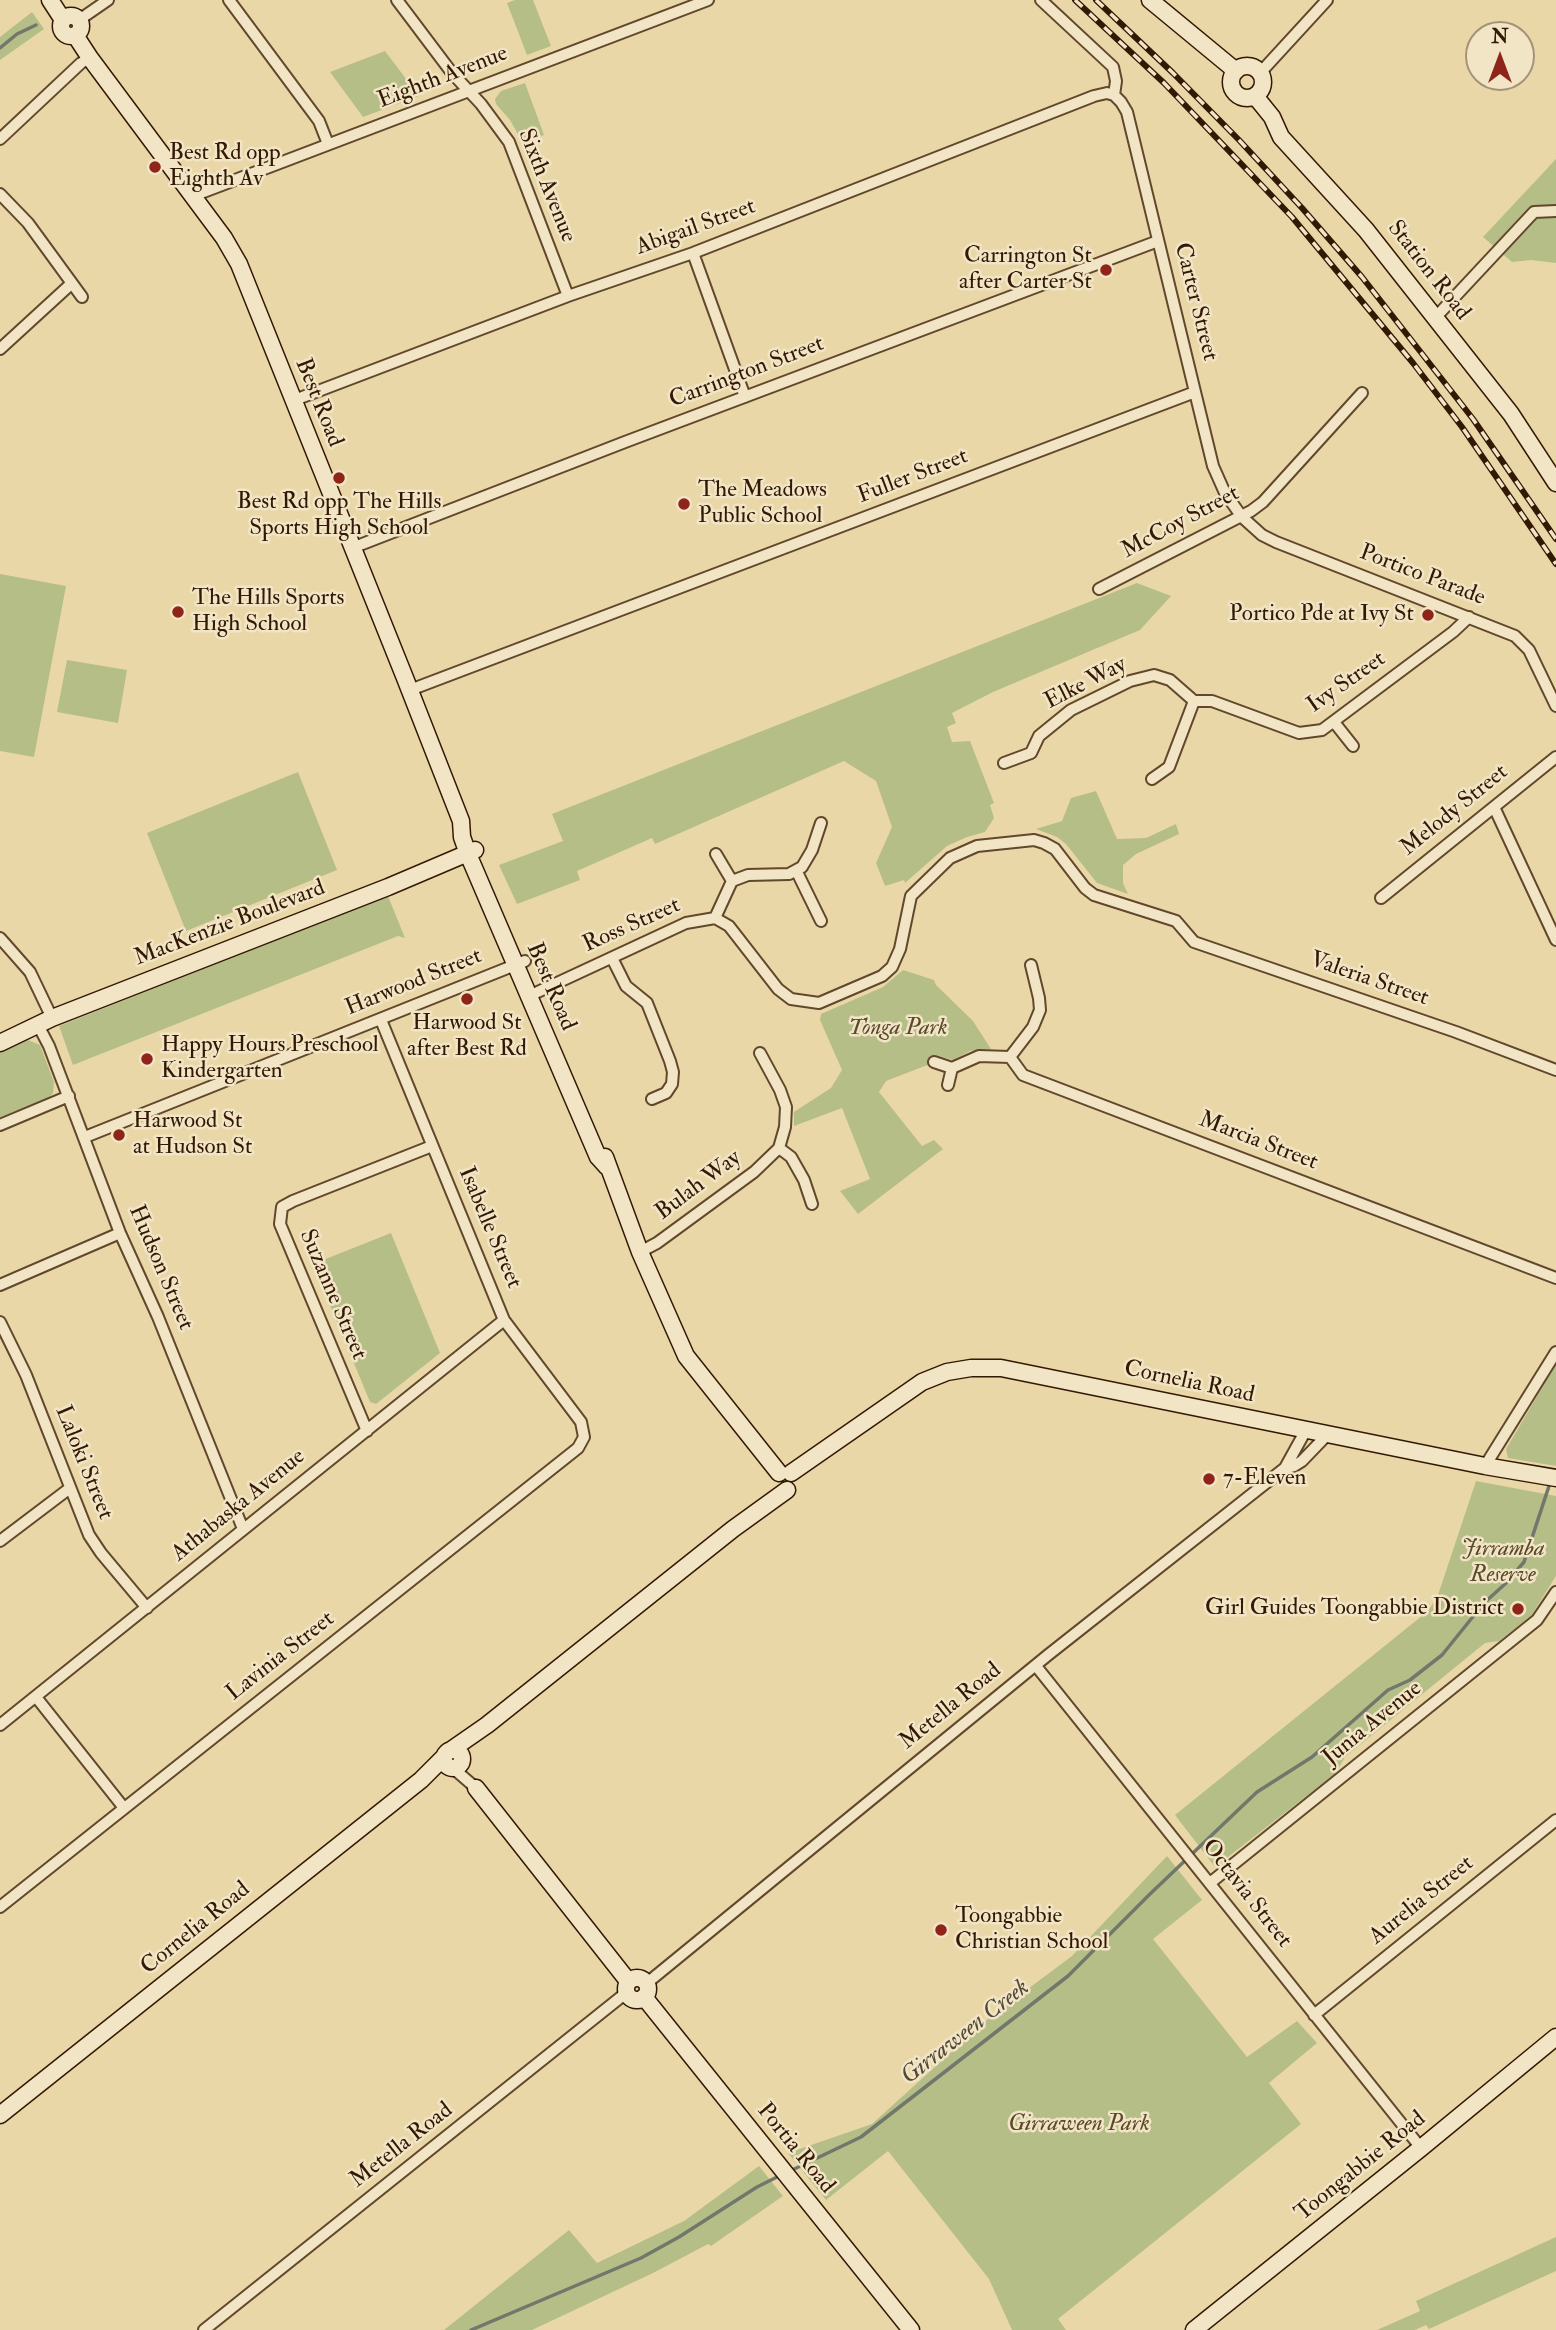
<!DOCTYPE html>
<html>
<head>
<meta charset="utf-8">
<style>
  body { margin:0 }
  #map { position:relative; width:1556px; height:2330px; overflow:hidden; background:#ead7a8; font-family:"IM FELL Double Pica",serif }
  canvas { display:block }
  .north { position:absolute; left:1465px; top:21px; width:70px; height:70px; box-sizing:border-box; background:#f1e5c6; border:2px solid #a59378; border-radius:50%; rotate:0deg; font-size:19px; font-weight:700; line-height:28px; text-align:center; color:#331803 }
  .north::after { content:''; display:block; margin:auto; width:24px; height:32px; background:#8f2418; clip-path:polygon(50% 0,100% 100%,50% 72%,0 100%) }
</style>
</head>
<body>
<div id="map">
<canvas width="1556" height="2330"></canvas>
<div class="north">N</div>
</div>
<script>
const c = document.querySelector('canvas').getContext('2d');
c.lineJoin = 'round';
function fillPath(path, color) { c.fillStyle = color; c.fill(path, 'evenodd'); }
const poly = rows => new Path2D(rows.map(r => 'M' + r).join(''));
function trace(path, color, width, dash) { c.strokeStyle = color; c.lineWidth = width; c.lineCap = dash ? 'butt' : 'round'; c.setLineDash(dash || []); c.stroke(path); }
function label(font, color, halo, rows, align = 'center') {
  c.font = font + ' "IM FELL Double Pica",serif'; c.lineWidth = 5; c.setLineDash([]); c.textBaseline = 'middle'; c.strokeStyle = halo; c.fillStyle = color; for (const [text, x, y, turn = 0] of rows) {
    c.save(); c.translate(x, y); c.rotate((+turn || 0) * Math.PI / 180); c.textAlign = isNaN(turn) ? turn : align; if (halo) c.strokeText(text, 0, 0); c.fillText(text, 0, 0); c.restore();
  }
}
fillPath(poly([
  [515,0,533,0,551,46,527,55,507,3],
  [32,12,44,29,0,60,0,37],
  [385,51,419,96,363,117,330,72],
  [525,83,544,135,523,143,510,120,496,104,495,99,501,91],
  [1556,159,1556,263,1531,260,1512,262,1483,237],
  [0,574,66,586,34,757,0,751],
  [1137,583,1171,596,1140,630,993,692,952,713,956,723,947,727,952,742,970,741,994,803,990,805,994,818,985,832,967,837,947,846,905,883,904,880,885,886,876,863,892,827,876,781,844,761,655,844,652,838,577,871,580,880,517,904,499,865,563,841,552,814],
  [67,660,127,670,118,723,57,712],
  [298,772,337,870,186,931,147,833],
  [1096,791,1117,839,1146,838,1176,824,1179,834,1136,854,1123,865,1123,883,1128,894,1097,883,1066,844,1057,837,1036,829,1062,821,1071,798],
  [388,896,405,938,398,936,73,1065,59,1026],
  [903,970,934,980,936,985,973,1021,991,1049,970,1051,953,1060,934,1055,930,1064,886,1081,879,1092,922,1146,934,1140,943,1149,858,1214,840,1191,870,1179,842,1108,794,1126,794,1112,831,1088,842,1070,820,1020,821,1014,883,987],
  [28,1040,40,1045,54,1082,53,1093,47,1100,0,1120,0,1053],
  [391,1233,440,1353,376,1404,370,1402,313,1264],
  [1556,1364,1556,1466,1508,1458,1506,1449],
  [1476,1481,1556,1496,1556,1576,1531,1616,1499,1641,1485,1643,1345,1757,1335,1774,1215,1867,1175,1815,1428,1611,1438,1595],
  [1167,1856,1202,1900,1153,1939,1247,2057,1297,2021,1317,2043,1269,2083,1301,2124,1058,2319,1066,2330,1012,2330,989,2279,888,2151,826,2200,788,2153,872,2124,989,2018,1072,1956],
  [759,2166,783,2196,711,2246,708,2244,653,2273,532,2330,444,2330,569,2230,597,2263,684,2221],
  [1556,2237,1556,2271,1429,2329,1426,2325,1415,2330,1377,2330,1420,2311,1416,2301]
]), '#b6be88');
trace(poly([
  [0,48,17,34,36,25],
  [788,2172,861,2137,1068,1976,1150,1894,1257,1792,1312,1757,1388,1690,1410,1680,1442,1655,1484,1603,1505,1584,1524,1562,1550,1483],
  [471,2330,641,2258,679,2237,757,2187,781,2175]
]), '#71786b', 3.5);
const street = poly([
  [229,0,319,121,328,144],
  [397,0,452,73,481,104,509,142,568,296],
  [1041,0,1113,67,1116,81,1114,95],
  [79,20,108,0],
  [1260,73,1327,0],
  [1114,95,1121,102,1127,112,1213,466,1225,493,1242,517,1262,535,1276,542,1515,636,1529,650,1556,706],
  [0,139,81,63,90,58],
  [0,194,28,223,82,297],
  [193,196,708,0],
  [693,253,745,397],
  [1435,318,1534,212,1556,211],
  [0,349,71,284],
  [292,401,568,296,693,253,1094,96,1107,93,1114,95],
  [352,548,625,442,1158,241],
  [1099,589,1251,511,1263,502,1362,393],
  [410,690,1195,392],
  [1194,701,1212,701,1299,733,1322,730,1453,632,1469,617],
  [1334,722,1353,746],
  [1004,763,1031,753,1039,736,1071,710,1130,681,1154,675,1170,680,1194,701],
  [1152,779,1169,767,1194,701],
  [1494,807,1556,940],
  [716,854,732,881],
  [796,870,821,921],
  [1381,898,1556,757],
  [715,918,729,926,778,989,791,999,819,1003,882,976,892,967,900,949,911,896,950,858,977,846,1034,840,1044,843,1055,849,1085,888,1094,895,1176,921,1194,942,1456,1032,1556,1070],
  [715,918,732,881,748,875,789,874,802,867,812,850,821,823],
  [0,938,30,972,52,1018],
  [612,958,626,986,647,1003,670,1061,673,1072,672,1084,666,1093,652,1099],
  [529,996,686,923,715,918],
  [38,1025,49,1046,120,1233,158,1317,243,1529],
  [1010,1057,1033,1027,1040,1010,1039,998,1031,965],
  [934,1062,952,1068,979,1056,1010,1057,1023,1075,1556,1278],
  [948,1085,952,1068],
  [0,1125,69,1096],
  [85,1137,525,961],
  [779,1148,791,1157,804,1180,812,1204],
  [640,1252,657,1243,754,1172,779,1148,785,1127,786,1107,780,1090,760,1053],
  [0,1285,120,1233],
  [0,1322,26,1375,89,1535,101,1553,147,1608],
  [367,1431,280,1224,282,1207,293,1201,432,1146],
  [1485,1466,1556,1352],
  [1285,1468,1294,1466,1302,1461,1328,1434],
  [0,1541,70,1488],
  [1036,1666,1421,2148],
  [36,1697,124,1808],
  [0,1725,504,1320],
  [454,1769,476,1788],
  [1210,1883,1537,1620,1556,1592],
  [0,1907,578,1448,584,1437,581,1422,504,1320,381,1020],
  [647,1983,1048,1655,1285,1468,1306,1430],
  [1314,2015,1556,1820],
  [204,2330,626,1993]
]);
const secondary = poly([
  [50,0,63,20],
  [1150,0,1236,71],
  '61 26a10 10 0 1 1 20 0a10 10 0 1 1-20 0Z',
  [75,35,90,58,224,238,239,264,405,678,461,821,462,837,468,854,598,1157,607,1167],
  '1231 82a16 16 0 1 1 32 0a16 16 0 1 1-32 0Z',
  [1255,96,1272,117,1281,137,1366,230,1511,414,1556,483],
  [0,1043,52,1018,388,887,475,850],
  [605,1157,640,1252,686,1356,779,1473],
  [791,1473,922,1382,947,1372,971,1368,1001,1368,1485,1466,1556,1478],
  '444 1759a9 9 0 1 1 18 0a9 9 0 1 1-18 0Z',
  [451,1750,487,1725,733,1529,787,1490],
  [476,1788,628,1981],
  '626 1989a11 11 0 1 1 22 0a11 11 0 1 1-22 0Z',
  [644,1997,911,2330],
  [0,2115,421,1780,444,1757],
  [1194,2330,1421,2148,1556,2037]
]);
trace(street, '#61482c', 14);
trace(secondary, '#331803', 19);
trace(street, '#f1e5c6', 10);
trace(secondary, '#f1e5c6', 16);
const rail = poly([
  [1075,0,1164,83,1292,217,1413,363,1462,427,1556,564],
  [1096,0,1173,73,1239,140,1302,208,1362,277,1473,419,1556,539]
]);
trace(rail, '#331803', 6);
trace(rail, '#f1e5c6', 3.5, [10]);
for (const [x, y, r, color] of [
  [155,167,7,"#8f2418"],
  [1106,270,7,"#8f2418"],
  [339,478,7,"#8f2418"],
  [684,504,7,"#8f2418"],
  [178,612,7,"#8f2418"],
  [1428,615,7,"#8f2418"],
  [467,999,7,"#8f2418"],
  [147,1059,7,"#8f2418"],
  [119,1135,7,"#8f2418"],
  [1209,1479,7,"#8f2418"],
  [1518,1609,7,"#8f2418"],
  [941,1930,7,"#8f2418"]
]) { const dot = new Path2D(); dot.arc(x, y, r, 0, 2 * Math.PI); c.fillStyle = color; c.fill(dot); trace(dot, '#f1e5c6', 2.5); }
label('23px', '#331803', '#f1e5c6', [
  ["Eighth Avenue",443,78,-21],
  ["Sixth Avenue",546,186,68],
  ["Abigail Street",696,228,-20],
  ["Station Road",1428,271,52],
  ["Carter Street",1195,302,76],
  ["Carrington Street",747,373,-21],
  ["Best Road",318,403,68],
  ["Fuller Street",913,477,-21],
  ["McCoy Street",1181,523,-28],
  ["Portico Parade",1422,576,21],
  ["Ivy Street",1347,683,-35],
  ["Elke Way",1086,684,-27],
  ["Melody Street",1455,811,-39],
  ["MacKenzie Boulevard",230,924,-21],
  ["Ross Street",632,926,-24],
  ["Valeria Street",1369,980,19],
  ["Harwood Street",414,983,-22],
  ["Best Road",550,987,67],
  ["Marcia Street",1258,1142,21],
  ["Bulah Way",699,1186,-37],
  ["Isabelle Street",489,1228,67],
  ["Hudson Street",160,1268,67],
  ["Suzanne Street",332,1295,67],
  ["Cornelia Road",1189,1383,12],
  ["Laloki Street",83,1463,68],
  ["Athabaska Avenue",239,1506,-39],
  ["Lavinia Street",281,1657,-38],
  ["Metella Road",951,1707,-39],
  ["Junia Avenue",1373,1724,-39],
  ["Octavia Street",1246,1894,52],
  ["Aurelia Street",1422,1901,-39],
  ["Cornelia Road",196,1929,-39],
  ["Metella Road",402,2146,-38],
  ["Portia Road",795,2149,51],
  ["Toongabbie Road",1361,2167,-39]
]);
label('23px', '#331803', '#f1e5c6', [
  ["Best Rd opp",169,154],
  ["Eighth Av",169,180],
  ["Carrington St",1092,257,"right"],
  ["after Carter St",1092,283,"right"],
  ["The Meadows",698,491],
  ["Public School",698,517],
  ["Best Rd opp The Hills",339,503,"center"],
  ["Sports High School",339,529,"center"],
  ["The Hills Sports",192,599],
  ["High School",192,625],
  ["Portico Pde at Ivy St",1414,615,"right"],
  ["Harwood St",467,1024,"center"],
  ["after Best Rd",467,1050,"center"],
  ["Happy Hours Preschool",161,1046],
  ["Kindergarten",161,1072],
  ["Harwood St",133,1122],
  ["at Hudson St",133,1148],
  ["7-Eleven",1223,1479],
  ["Girl Guides Toongabbie District",1504,1609,"right"],
  ["Toongabbie",955,1917],
  ["Christian School",955,1943]
], 'left');
label('italic 23px', '#5a4a2b', '#f1e5c6', [
  ["Tonga Park",898,1029],
  ["Jirramba",1503,1550],
  ["Reserve",1503,1576],
  ["Girraween Park",1079,2125]
]);
label('italic 24px', '#524837', '#f1e5c6', [
  ["Girraween Creek",966,2033,-38]
]);
</script>
</body>
</html>
